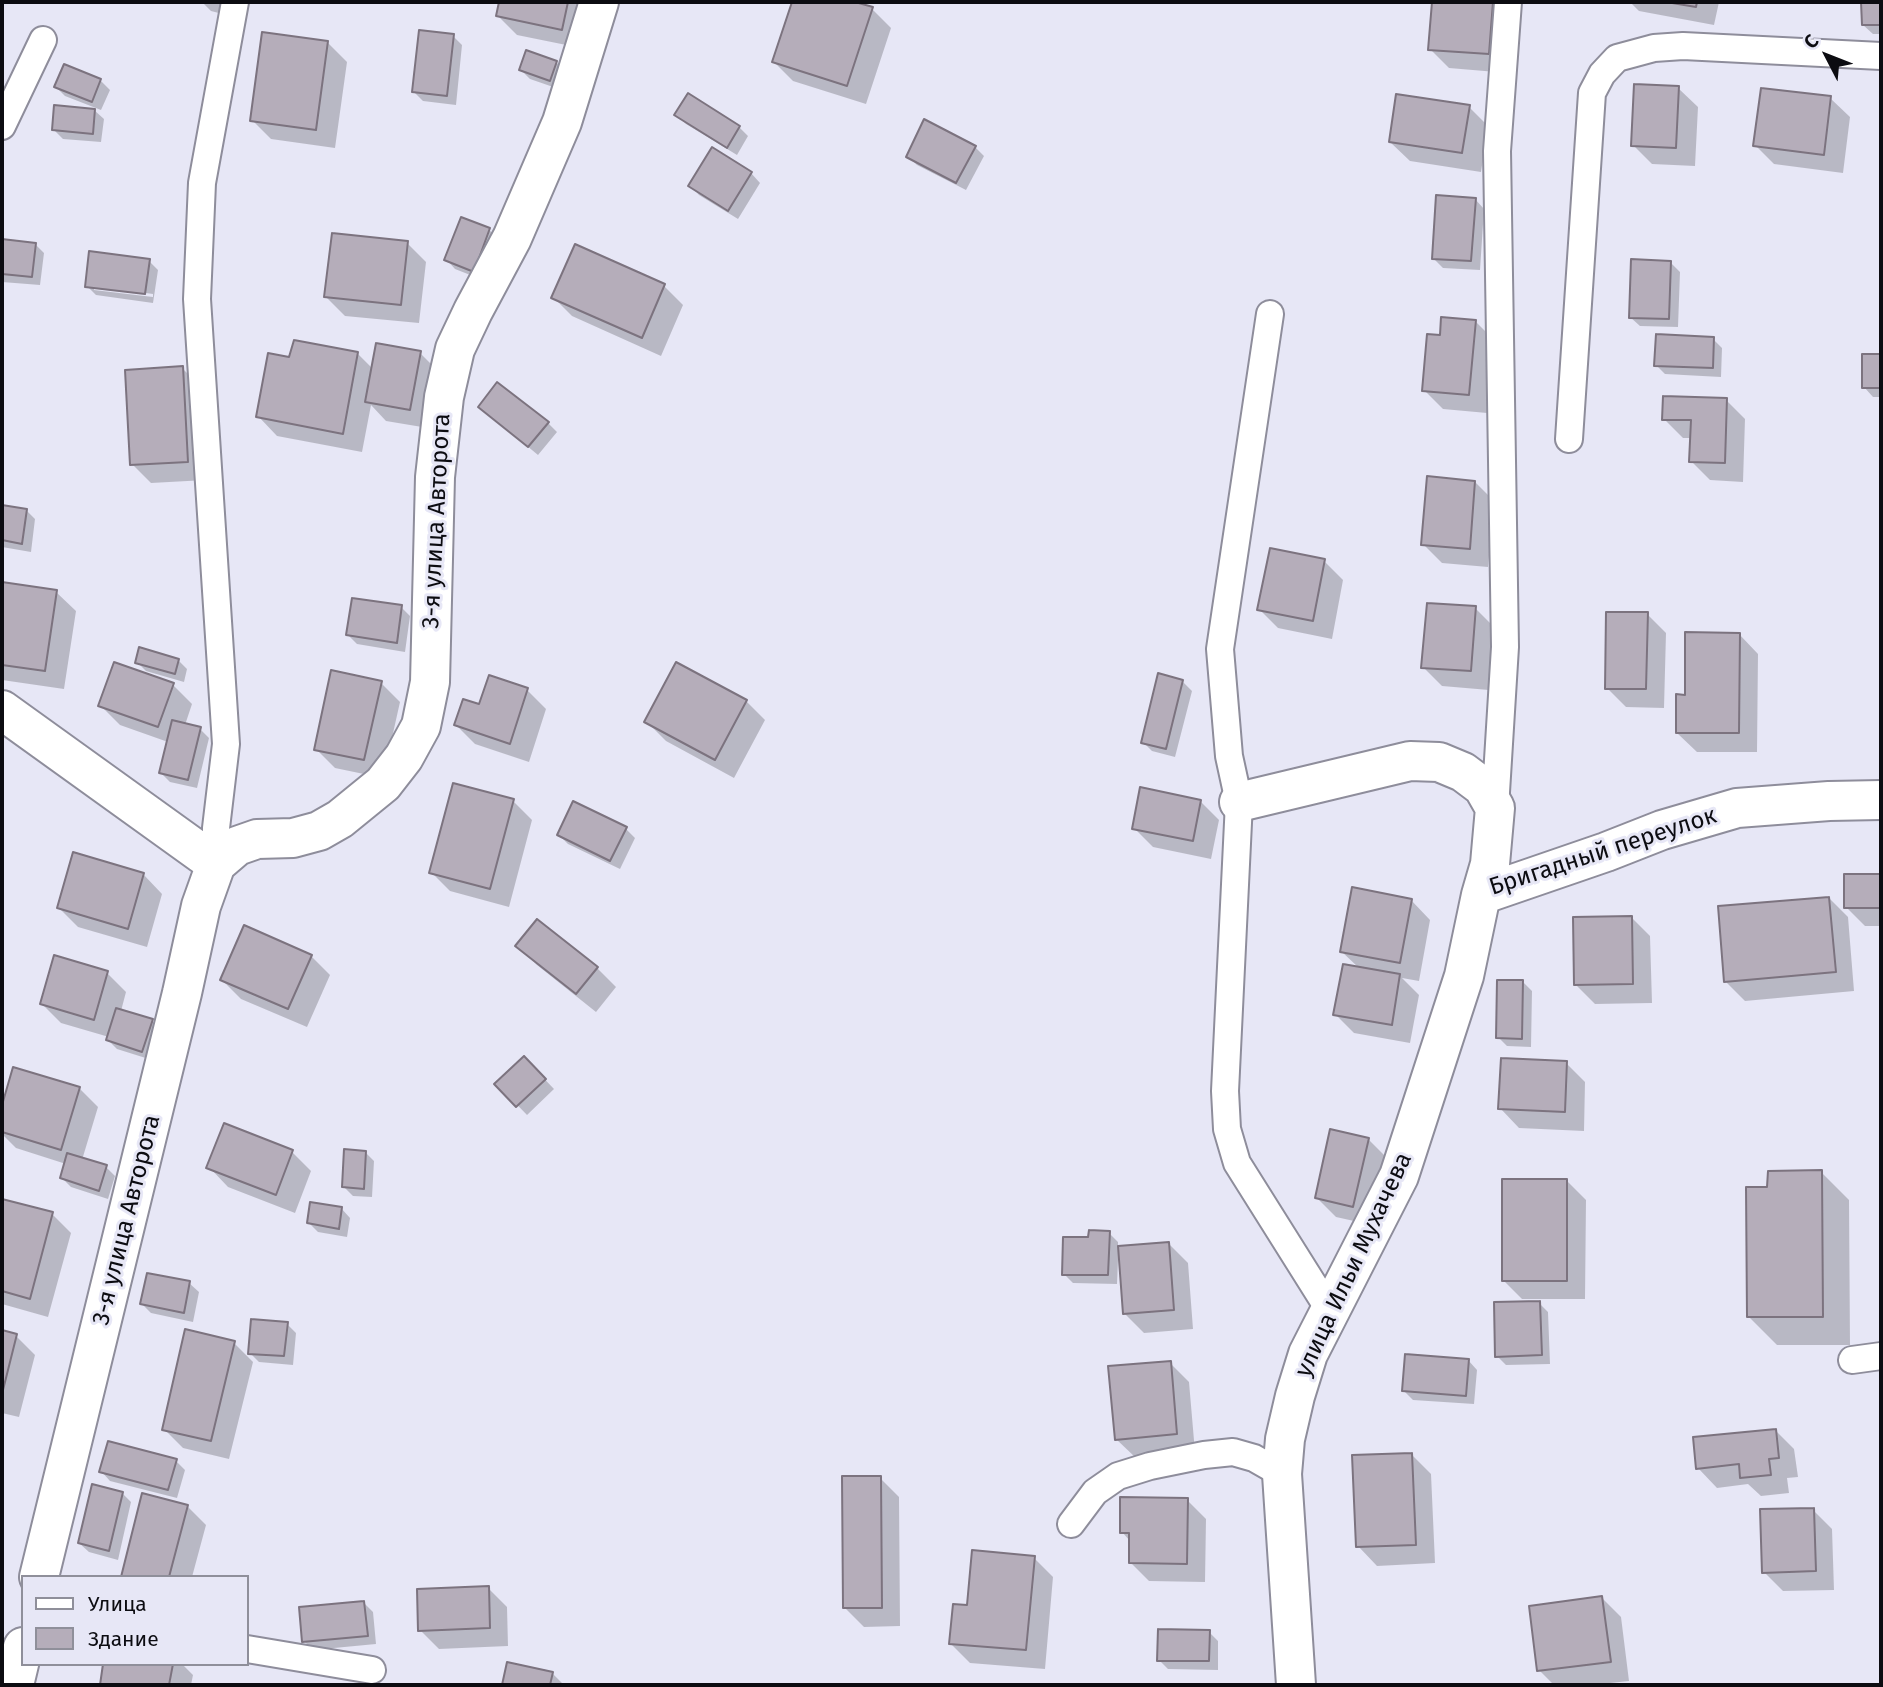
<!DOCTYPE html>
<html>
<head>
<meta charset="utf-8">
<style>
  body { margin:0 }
  #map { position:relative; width:1883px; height:1687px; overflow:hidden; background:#e7e7f6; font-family:"Fira Sans",sans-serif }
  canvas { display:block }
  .frame { position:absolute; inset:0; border:4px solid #0c0c11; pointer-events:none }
  .legend { position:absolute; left:21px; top:1575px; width:228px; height:91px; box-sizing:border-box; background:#e7e7f6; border:2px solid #8f8f9a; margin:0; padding:9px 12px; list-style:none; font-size:21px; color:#0c0c11 }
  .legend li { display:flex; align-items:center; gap:14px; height:35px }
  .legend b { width:35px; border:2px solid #8f8f9a }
  .north { position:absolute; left:1792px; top:21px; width:70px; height:70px; -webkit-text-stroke:5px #e7e7f6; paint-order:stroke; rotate:312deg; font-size:19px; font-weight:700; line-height:28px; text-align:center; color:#0c0c11 }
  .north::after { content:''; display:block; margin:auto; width:24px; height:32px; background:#0c0c11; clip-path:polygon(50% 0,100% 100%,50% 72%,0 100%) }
</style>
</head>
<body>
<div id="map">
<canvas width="1883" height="1687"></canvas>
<div class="frame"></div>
<ul class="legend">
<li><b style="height:9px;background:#fff"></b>Улица</li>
<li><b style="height:19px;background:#b5adba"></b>Здание</li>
</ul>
<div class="north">С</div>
</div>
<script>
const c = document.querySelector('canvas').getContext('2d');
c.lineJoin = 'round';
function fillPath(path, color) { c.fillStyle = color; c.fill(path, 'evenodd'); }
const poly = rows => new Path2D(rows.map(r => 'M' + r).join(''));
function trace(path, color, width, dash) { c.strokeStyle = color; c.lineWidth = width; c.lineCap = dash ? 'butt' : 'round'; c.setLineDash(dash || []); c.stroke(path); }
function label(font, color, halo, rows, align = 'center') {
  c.font = font + ' "Fira Sans",sans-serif'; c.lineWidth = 6; c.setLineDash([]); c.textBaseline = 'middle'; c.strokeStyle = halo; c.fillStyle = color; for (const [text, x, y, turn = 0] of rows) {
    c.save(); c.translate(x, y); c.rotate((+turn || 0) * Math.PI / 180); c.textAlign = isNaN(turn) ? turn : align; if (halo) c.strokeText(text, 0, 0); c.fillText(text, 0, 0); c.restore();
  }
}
fillPath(poly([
  [202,2,238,2,234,17,211,11],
  [501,2,590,2,581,48,517,35,498,16],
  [794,2,850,2,872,9,891,28,866,104,793,81,774,62],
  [1433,2,1492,3,1512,22,1508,73,1449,68,1430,49],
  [1630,2,1719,2,1714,25,1639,11],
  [1863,2,1881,2,1881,34,1873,34,1863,25],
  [453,36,462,45,456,105,423,101,414,92],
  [328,43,347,62,335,148,271,139,252,120],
  [556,62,565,71,559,89,530,79,521,70],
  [65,66,100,80,110,90,101,110,65,96,56,87],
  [1678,88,1698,107,1695,166,1652,164,1633,145],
  [1830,98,1850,117,1843,173,1774,164,1755,145],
  [1469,107,1488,126,1481,172,1410,161,1390,142],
  [94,110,104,119,101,142,63,139,54,130],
  [676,114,739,127,748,136,737,155,686,124],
  [975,147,984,156,966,190,917,165,908,156],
  [712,149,751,173,760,183,738,219,699,195,690,185],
  [1475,199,1484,209,1480,270,1443,268,1434,259],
  [462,219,489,230,499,239,483,280,455,269,446,259],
  [2,241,35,244,44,253,40,285,2,282],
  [407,243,426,262,419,323,345,316,326,297],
  [149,261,158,270,153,303,96,295,87,286],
  [94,286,153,294,153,297,94,290],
  [1670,262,1680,272,1678,327,1640,326,1630,317],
  [664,286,683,305,661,356,572,316,553,297],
  [1476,322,1495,341,1487,413,1443,409,1424,390,1441,337],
  [1713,339,1722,348,1721,377,1665,374,1656,365],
  [420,353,439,372,428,428,386,421,371,405,362,452,277,436,258,416,291,359,358,354,373,369],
  [1864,355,1881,355,1881,397,1873,397,1864,387],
  [182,368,201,387,206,480,151,483,132,464],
  [1726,400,1745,419,1743,482,1710,480,1691,461,1692,438,1683,438,1664,419],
  [480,407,548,423,557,432,538,455],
  [1475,482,1494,501,1488,567,1442,563,1423,544],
  [2,507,26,510,35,519,31,552,2,547],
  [1324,561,1343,580,1332,639,1278,628,1259,609],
  [2,584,56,592,76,611,64,689,2,680],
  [401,607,410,616,405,652,357,644,348,635],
  [1475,608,1494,627,1489,690,1442,686,1423,667],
  [1647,614,1666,633,1664,708,1626,707,1607,688],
  [1739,634,1758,654,1757,752,1697,752,1677,733],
  [178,660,187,669,184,682,146,671,137,662],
  [1182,681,1192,691,1175,757,1152,751,1143,742],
  [381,683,400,702,383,778,335,768,316,749],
  [173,685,192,704,185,725,200,729,209,738,197,788,170,782,161,773,168,742,120,725,101,706],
  [527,690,546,709,529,762,475,744,456,725,480,706],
  [746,701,765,720,734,778,666,741,647,722],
  [513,801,532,820,509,907,450,891,431,872],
  [1200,801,1219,820,1211,859,1153,847,1134,828],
  [626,829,635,838,620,869,568,844,559,835],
  [143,874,162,894,147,947,78,927,59,908],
  [1846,876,1881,876,1881,926,1865,926,1846,907],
  [1829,898,1848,917,1854,991,1745,1001,1726,982],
  [1411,900,1430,920,1419,981,1402,978,1419,995,1410,1043,1354,1033,1335,1014,1359,968,1341,951],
  [1631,917,1650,936,1652,1003,1595,1004,1576,985],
  [518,946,597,968,616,987,596,1012,537,965],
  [311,956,330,975,307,1027,241,999,222,980],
  [107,973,126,992,121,1011,152,1021,161,1030,152,1060,117,1049,108,1040,109,1037,61,1023,42,1004],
  [1523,982,1532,991,1531,1047,1507,1046,1498,1037],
  [1566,1063,1585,1082,1584,1131,1519,1128,1500,1108],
  [533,1067,554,1089,527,1115,497,1084],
  [15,1069,79,1088,98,1107,82,1160,106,1167,115,1176,108,1199,71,1187,62,1178,66,1164,16,1148,2,1134,2,1111],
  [1368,1139,1387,1158,1372,1225,1336,1217,1317,1198],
  [292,1152,311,1171,295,1213,228,1187,209,1167],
  [365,1152,374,1161,372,1197,353,1196,344,1187],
  [1821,1172,1849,1200,1850,1345,1777,1345,1748,1316,1769,1188],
  [1567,1181,1586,1200,1585,1299,1522,1299,1503,1280],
  [2,1200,52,1214,71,1233,48,1317,2,1304],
  [341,1208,350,1218,347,1237,318,1232,309,1223],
  [1109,1233,1118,1242,1118,1248,1169,1244,1188,1263,1193,1329,1144,1333,1124,1313,1120,1260,1118,1260,1117,1284,1073,1283,1064,1274,1090,1239],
  [189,1283,199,1292,193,1322,151,1313,142,1304],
  [1539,1303,1548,1312,1550,1364,1506,1365,1497,1356],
  [287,1324,296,1333,293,1365,259,1362,250,1353],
  [2,1332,16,1336,35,1355,19,1417,2,1413],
  [234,1343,253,1362,229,1459,183,1448,164,1429],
  [1468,1360,1477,1370,1474,1404,1413,1400,1404,1391],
  [1170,1363,1189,1382,1195,1452,1136,1458,1116,1439],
  [1775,1430,1794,1449,1798,1477,1787,1478,1789,1493,1761,1496,1748,1484,1717,1488,1698,1468],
  [1411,1454,1431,1474,1435,1563,1377,1566,1358,1546],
  [176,1461,185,1470,177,1498,110,1481,101,1471],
  [880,1478,899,1497,900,1626,864,1627,845,1608],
  [122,1493,131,1502,118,1560,89,1552,79,1543],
  [1187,1500,1206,1519,1205,1582,1149,1581,1130,1562,1130,1541,1122,1532],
  [187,1506,206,1525,192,1577,123,1577],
  [1813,1510,1832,1529,1834,1590,1783,1591,1764,1572],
  [1034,1558,1053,1577,1045,1669,970,1663,951,1644,969,1607],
  [488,1588,507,1607,508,1646,439,1649,420,1630],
  [1602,1598,1621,1617,1629,1681,1592,1685,1554,1685,1539,1670],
  [363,1602,373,1612,376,1644,313,1650,304,1641],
  [1209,1632,1218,1641,1218,1670,1168,1669,1159,1660],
  [105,1664,182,1664,193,1675,191,1685,102,1685],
  [509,1664,553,1674,564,1685,504,1685]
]), '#0003');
const building = poly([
  [499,2,568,2,562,30,496,16,499,2],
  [792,2,855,2,873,7,847,86,772,62,792,2],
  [1432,2,1493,2,1489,54,1428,50,1432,2],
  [1666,2,1697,2,1696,7,1666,2],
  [1861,2,1881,2,1881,25,1862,25,1861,2],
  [419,30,454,34,447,96,412,92,419,30],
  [262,32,328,41,316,130,250,121,262,32],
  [526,50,557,61,550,81,519,70,526,50],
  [64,64,101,79,92,102,54,87,64,64],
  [1634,84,1679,86,1676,148,1631,146,1634,84],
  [1761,88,1831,96,1824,155,1753,146,1761,88],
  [688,93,740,126,727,148,674,115,688,93],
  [1396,94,1470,105,1462,153,1389,142,1396,94],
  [54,105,95,109,93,134,52,130,54,105],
  [924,119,976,146,956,183,906,157,924,119],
  [712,147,752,172,728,211,688,186,712,147],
  [1436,195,1476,198,1471,261,1432,259,1436,195],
  [461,217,490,228,474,272,444,260,461,217],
  [332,233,408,241,401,305,324,297,332,233],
  [2,239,36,243,32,277,2,274,2,239],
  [575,244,665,284,642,338,551,298,575,244],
  [89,251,150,259,145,294,85,287,89,251],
  [1631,259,1671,261,1669,319,1629,318,1631,259],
  [1441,317,1476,320,1469,395,1422,391,1427,334,1440,335,1441,317],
  [1656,334,1714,337,1713,368,1654,366,1656,334],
  [294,340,358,352,343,434,256,417,268,353,289,357,294,340],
  [376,343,421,351,410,410,365,402,376,343],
  [1862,354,1881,354,1881,388,1862,388,1862,354],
  [183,366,188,462,130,465,125,370,183,366],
  [497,382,549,422,528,447,478,407,497,382],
  [1663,396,1727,398,1725,463,1689,462,1691,420,1662,420,1663,396],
  [1427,476,1475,481,1470,549,1421,545,1427,476],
  [2,505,27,509,22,544,2,540,2,505],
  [1270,548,1325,559,1313,621,1257,610,1270,548],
  [2,582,57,590,45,671,2,665,2,582],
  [352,598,402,605,397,643,346,635,352,598],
  [1427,603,1476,606,1471,671,1421,668,1427,603],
  [1606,612,1648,612,1646,689,1605,689,1606,612],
  [1685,632,1740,633,1739,733,1676,733,1676,694,1685,695,1685,632],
  [139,647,179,659,175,674,135,663,139,647],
  [114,662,174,683,158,727,98,706,114,662],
  [676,662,747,700,715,760,644,722,676,662],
  [331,670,382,681,364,760,314,750,331,670],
  [1158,673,1183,680,1166,749,1141,743,1158,673],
  [489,675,528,688,510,744,454,725,463,699,479,704,489,675],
  [172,720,201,727,188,780,159,773,172,720],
  [453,783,514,799,490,889,429,873,453,783],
  [1140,787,1201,800,1193,841,1132,829,1140,787],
  [573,801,627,827,610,861,557,835,573,801],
  [73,852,144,873,128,929,57,908,73,852],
  [1844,874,1881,874,1881,908,1844,908,1844,874],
  [1352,887,1412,899,1400,963,1340,952,1352,887],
  [1829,897,1836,972,1724,982,1718,906,1829,897],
  [1632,916,1633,984,1574,985,1573,917,1632,916],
  [537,919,598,967,576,994,515,946,537,919],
  [244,925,312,955,288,1009,220,980,244,925],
  [54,955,108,971,94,1020,40,1004,54,955],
  [1343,964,1400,974,1392,1025,1333,1015,1343,964],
  [1497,980,1523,980,1522,1039,1496,1038,1497,980],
  [116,1008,153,1019,142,1052,106,1040,116,1008],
  [524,1056,546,1079,516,1107,494,1084,524,1056],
  [1501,1058,1567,1061,1565,1112,1498,1109,1501,1058],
  [13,1067,80,1087,61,1150,2,1132,2,1105,13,1067],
  [224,1123,293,1150,276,1195,206,1168,224,1123],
  [1330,1129,1369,1138,1353,1207,1315,1198,1330,1129],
  [344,1149,366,1151,364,1189,342,1187,344,1149],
  [67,1153,107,1165,99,1191,60,1178,67,1153],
  [1822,1170,1823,1317,1747,1317,1746,1187,1767,1187,1768,1171,1822,1170],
  [1502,1179,1567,1179,1567,1281,1502,1281,1502,1179],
  [2,1199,53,1212,30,1299,2,1291,2,1199],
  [310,1202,342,1207,339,1229,307,1223,310,1202],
  [1089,1230,1110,1231,1108,1275,1062,1275,1063,1237,1088,1237,1089,1230],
  [1169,1242,1174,1310,1123,1314,1118,1246,1169,1242],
  [147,1273,190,1281,184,1313,140,1304,147,1273],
  [1540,1301,1542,1355,1495,1357,1494,1302,1540,1301],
  [251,1319,288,1322,284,1356,248,1354,251,1319],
  [185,1329,235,1341,211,1441,162,1430,185,1329],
  [2,1330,17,1334,2,1394,2,1330],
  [1405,1354,1469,1359,1466,1396,1402,1391,1405,1354],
  [1171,1361,1177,1434,1115,1440,1108,1366,1171,1361],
  [1776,1429,1779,1458,1769,1459,1771,1475,1740,1478,1739,1464,1696,1469,1693,1437,1776,1429],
  [108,1441,177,1459,168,1490,99,1472,108,1441],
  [1412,1453,1416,1545,1356,1547,1352,1455,1412,1453],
  [842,1476,881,1476,882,1608,843,1608,842,1476],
  [92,1484,123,1492,109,1551,78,1543,92,1484],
  [142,1493,188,1505,169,1577,121,1577,142,1493],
  [1120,1497,1188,1498,1187,1564,1129,1563,1129,1533,1120,1533,1120,1497],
  [1814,1508,1816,1571,1762,1573,1760,1509,1814,1508],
  [972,1550,1035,1556,1026,1650,949,1644,953,1604,967,1605,972,1550],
  [489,1586,490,1628,418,1631,417,1589,489,1586],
  [1602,1596,1611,1662,1537,1671,1529,1606,1602,1596],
  [364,1601,368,1636,302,1642,299,1607,364,1601],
  [1158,1629,1210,1630,1209,1661,1157,1661,1158,1629],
  [507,1662,553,1672,550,1685,502,1685,507,1662],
  [103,1664,173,1664,169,1685,100,1685,103,1664]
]);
fillPath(building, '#b5adba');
trace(building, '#7c737f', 2);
const lane = poly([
  [2,126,43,40],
  [1270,314,1220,649,1229,756,1239,802,1225,1091,1227,1129,1237,1163,1330,1311],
  [1569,439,1592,93,1602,74,1617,58,1654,48,1683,46,1881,56],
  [1495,808,1505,647,1497,151,1508,2],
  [216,864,216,828,226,744,197,299,202,183,235,2],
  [1852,1360,1881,1356],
  [1071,1524,1095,1492,1118,1476,1150,1466,1204,1455,1233,1452,1254,1458,1282,1474],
  [247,1649,372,1670]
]);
const street = poly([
  [2,710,216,864],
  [1239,802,1410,761,1439,762,1463,772,1483,787,1495,808,1490,864,1481,895,1606,852,1662,830,1737,808,1829,801,1881,800],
  [39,1577,182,993,201,906,216,864,237,846,257,839,293,838,319,831,340,819,383,784,404,757,421,726,430,682,435,477,444,397,455,349,473,311,512,238,562,122,599,2],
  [14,1685,23,1647],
  [1296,1685,1282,1474,1285,1439,1295,1396,1308,1354,1399,1176,1464,976,1481,895]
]);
trace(lane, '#8e8d9b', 30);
trace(street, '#8e8d9b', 42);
trace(lane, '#fff', 26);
trace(street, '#fff', 38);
label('24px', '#0c0c11', '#e7e7f6', [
  ["3-я улица Авторота",437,521,-87],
  ["Бригадный переулок",1603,852,-18],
  ["3-я улица Авторота",127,1220,-76],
  ["улица Ильи Мухачева",1354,1265,-65]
]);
</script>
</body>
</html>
